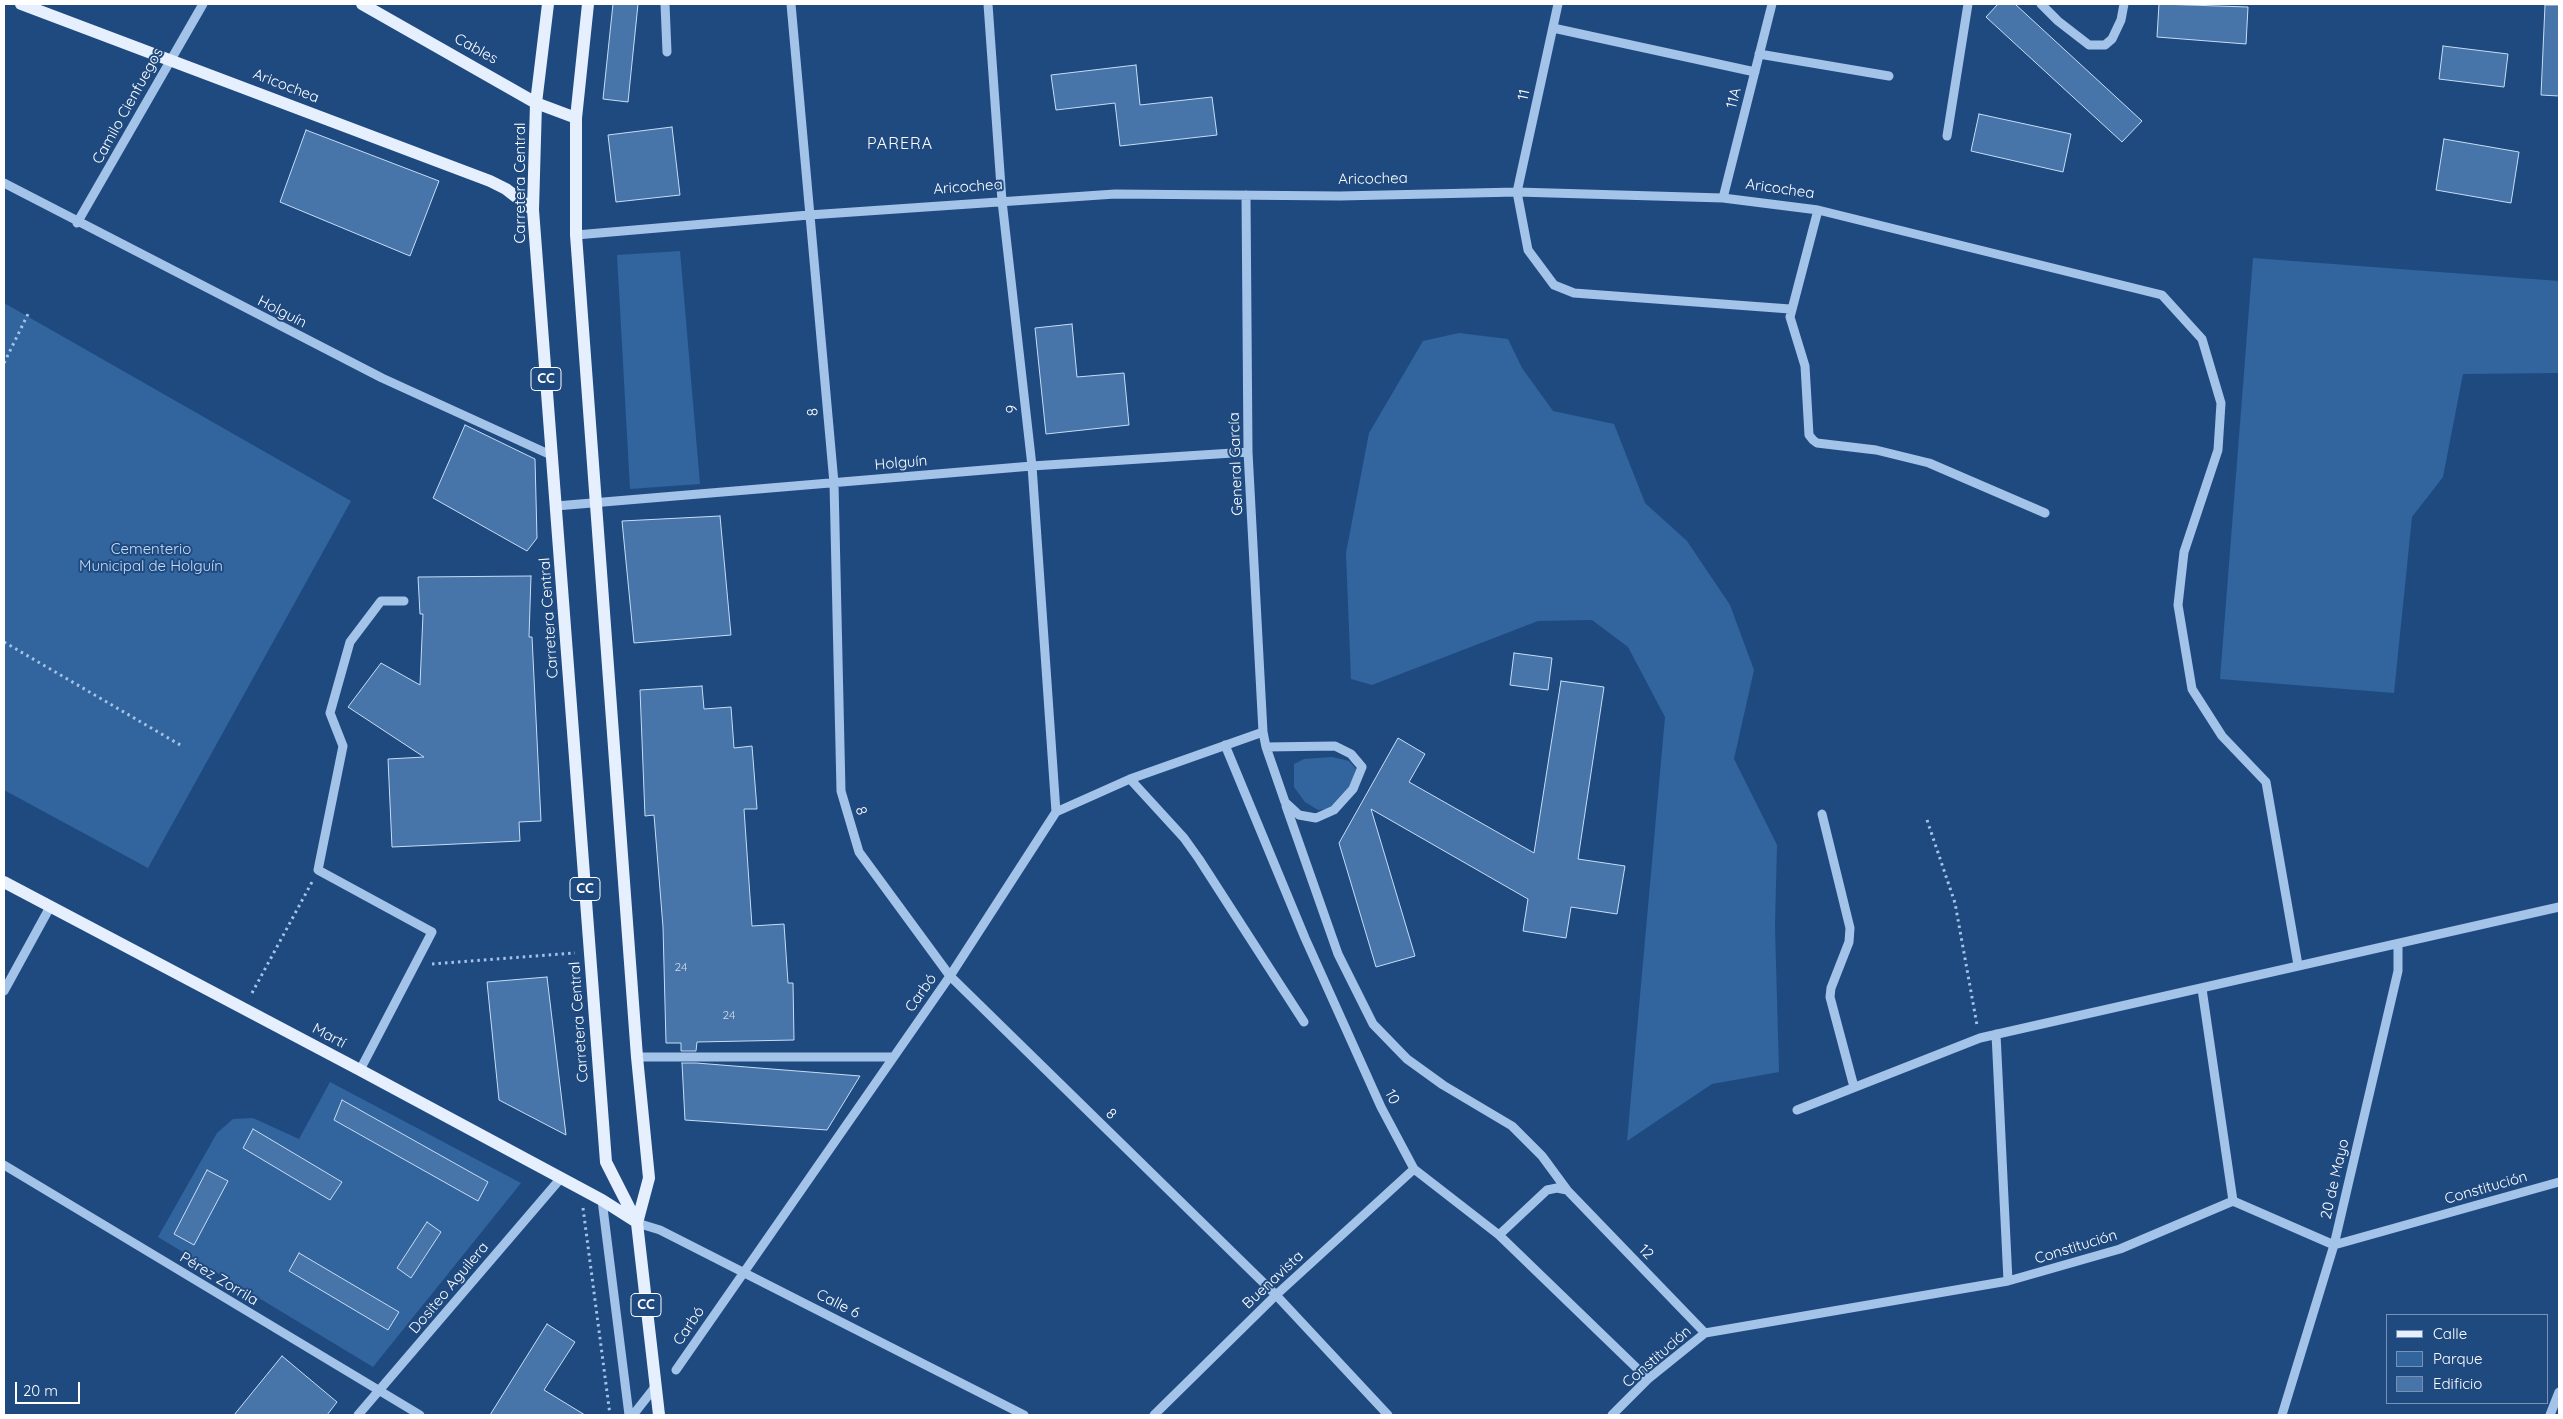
<!DOCTYPE html>
<html>
<head>
<meta charset="utf-8">
<style>
  body { margin:0 }
  #map { position:relative; width:2563px; height:1419px; overflow:hidden; background:#1f4a80; font-family:Quicksand,sans-serif }
  canvas { display:block }
  .frame { position:absolute; inset:0; border:5px solid #fff; pointer-events:none }
  .legend { position:absolute; left:2386px; top:1314px; width:162px; height:90px; box-sizing:border-box; background:#1f4a80; border:1px solid #7992b3; margin:0; padding:6px 9px; list-style:none; font-size:15px; color:#fff }
  .legend li { display:flex; align-items:center; gap:10px; height:25px }
  .legend b { width:25px; border:1px solid #7992b3 }
  .scale { position:absolute; left:15px; top:1382px; width:65px; height:22px; box-sizing:border-box; border:2px solid #fff; border-top:0; padding-left:6px; font-size:15px; line-height:18px; white-space:nowrap; color:#fff; -webkit-text-stroke:4px #1f4a80; paint-order:stroke }
</style>
</head>
<body>
<div id="map">
<canvas width="2563" height="1419"></canvas>
<div class="frame"></div>
<ul class="legend">
<li><b style="height:6px;background:#e6effe"></b>Calle</li>
<li><b style="height:14px;background:#32649e"></b>Parque</li>
<li><b style="height:14px;background:#4774a9"></b>Edificio</li>
</ul>
<div class="scale">20 m</div>
</div>
<script>
const c = document.querySelector('canvas').getContext('2d');
c.lineJoin = 'round';
function fillPath(path, color) { c.fillStyle = color; c.fill(path, 'evenodd'); }
const poly = rows => new Path2D(rows.map(r => 'M' + r).join(''));
function trace(path, color, width, dash) { c.strokeStyle = color; c.lineWidth = width; c.lineCap = dash ? 'butt' : 'round'; c.setLineDash(dash || []); c.stroke(path); }
function label(font, color, halo, rows, align = 'center') {
  c.font = font + ' Quicksand,sans-serif'; c.lineWidth = 4; c.setLineDash([]); c.textBaseline = 'middle'; c.strokeStyle = halo; c.fillStyle = color; for (const [text, x, y, turn = 0] of rows) {
    c.save(); c.translate(x, y); c.rotate((+turn || 0) * Math.PI / 180); c.textAlign = isNaN(turn) ? turn : align; if (halo) c.strokeText(text, 0, 0); c.fillText(text, 0, 0); c.restore();
  }
}
fillPath(poly([
  [680,251,700,484,630,489,617,255],
  [2253,258,2559,281,2559,373,2463,374,2443,477,2412,517,2394,693,2220,679],
  [4,303,351,501,148,868,4,790],
  [1459,333,1508,339,1522,368,1553,411,1614,424,1645,503,1687,541,1730,605,1754,670,1734,759,1777,845,1775,926,1779,1072,1712,1084,1627,1141,1665,717,1628,647,1592,620,1538,621,1372,685,1351,679,1346,553,1369,433,1423,341],
  [1332,757,1349,761,1356,769,1351,787,1330,809,1318,810,1305,802,1294,787,1294,764,1304,759],
  [330,1082,521,1183,373,1367,158,1237,217,1133,233,1119,253,1118,299,1139]
]), '#32649e');
const building = poly([
  [613,4,638,4,628,102,603,99,613,4],
  [1998,4,2015,4,2142,121,2122,142,1986,17,1998,4],
  [2159,4,2248,7,2246,44,2157,37,2159,4],
  [2545,5,2559,5,2559,96,2541,95,2545,5],
  [2443,46,2508,54,2504,87,2439,79,2443,46],
  [1136,65,1140,105,1212,97,1217,135,1120,146,1115,103,1056,110,1051,75,1136,65],
  [1979,114,2071,134,2063,172,1971,151,1979,114],
  [672,127,680,195,616,202,608,135,672,127],
  [306,130,439,181,410,256,280,202,306,130],
  [2444,139,2519,152,2511,203,2436,190,2444,139],
  [1072,324,1077,377,1124,373,1129,425,1046,434,1035,328,1072,324],
  [465,425,535,459,537,538,527,551,433,498,465,425],
  [720,516,731,635,634,643,622,521,720,516],
  [531,576,529,637,532,637,541,821,519,822,520,841,392,847,388,759,424,757,348,707,381,663,420,685,423,614,420,614,418,577,531,576],
  [1514,653,1552,658,1548,690,1510,685,1514,653],
  [1561,681,1604,687,1578,859,1625,866,1617,914,1571,907,1566,938,1523,931,1528,899,1371,809,1415,956,1376,967,1339,843,1398,738,1425,754,1409,782,1534,853,1561,681],
  [702,686,704,709,731,707,734,748,752,746,757,809,744,809,752,926,784,924,788,983,793,983,794,1040,697,1042,696,1051,681,1051,681,1043,666,1043,663,927,654,815,645,816,640,690,702,686],
  [547,977,566,1135,499,1100,487,982,547,977],
  [682,1063,696,1063,860,1076,827,1130,685,1120,682,1063],
  [342,1100,488,1182,478,1201,334,1120,342,1100],
  [253,1129,342,1182,330,1200,243,1148,253,1129],
  [207,1170,228,1181,194,1245,174,1234,207,1170],
  [427,1222,441,1232,411,1278,397,1268,427,1222],
  [299,1253,399,1312,388,1330,289,1271,299,1253],
  [547,1324,575,1342,544,1390,585,1415,490,1415,547,1324],
  [282,1356,337,1402,327,1415,234,1415,282,1356]
]);
fillPath(building, '#4774a9');
trace(building, '#c7ddf6', 1);
trace(poly([
  [4,363,28,314],
  [4,642,182,746],
  [1927,820,1955,903,1977,1025],
  [432,964,575,953],
  [252,993,312,882],
  [583,1208,610,1415]
]), '#a3c3e8', 3, [2.5, 4]);
trace(poly([
  [665,4,667,52],
  [791,4,834,483,841,791,859,852,950,976,1276,1295,1388,1415],
  [988,4,1002,201,1032,466,1056,812],
  [1558,4,1517,192,1528,250,1554,285,1574,293,1790,309],
  [2041,4,2058,21,2089,45,2105,45,2112,39,2121,20,2124,4],
  [1553,28,1755,72],
  [1759,54,1889,76],
  [1947,136,1968,4],
  [4,183,382,378,553,456],
  [1246,195,1248,452,1263,732,1266,747,1285,802,1299,815,1316,818,1334,810,1353,789,1362,767,1351,754,1335,746,1266,747],
  [1723,198,1772,4],
  [1818,210,1790,317,1805,366,1809,435,1813,440,1817,443,1876,450,1929,463,2045,513],
  [77,223,203,4],
  [576,235,809,215,1115,194,1340,196,1517,192,1723,198,1818,210,2162,295,2202,339,2221,403,2218,450,2184,552,2178,605,2192,689,2222,736,2266,782,2298,965],
  [556,506,1032,466,1248,452],
  [1225,745,1305,938,1381,1107,1414,1169,1499,1235,1648,1379],
  [1130,779,1184,838,1199,859,1304,1022],
  [1286,806,1338,954,1373,1024,1407,1059,1443,1085,1512,1126,1542,1156,1567,1190,1705,1333],
  [1822,814,1850,928,1849,942,1831,988,1830,997,1854,1087],
  [2202,989,2233,1201],
  [4,991,50,907],
  [1996,1034,2008,1281],
  [637,1057,892,1057],
  [360,1070,432,932,318,870,343,746,330,713,350,642,381,601,404,601],
  [1797,1110,1980,1038,2559,907],
  [4,1165,420,1415],
  [602,1200,629,1415],
  [637,1223,660,1230,1024,1415],
  [1499,1235,1547,1190,1557,1188,1567,1190],
  [676,1370,950,976,1056,812,1130,779,1263,732],
  [358,1415,561,1178],
  [633,1415,655,1387],
  [1154,1415,1276,1295,1414,1169],
  [1612,1415,1648,1379,1705,1333,2008,1281,2120,1249,2233,1201,2334,1245,2559,1182],
  [2282,1415,2334,1245,2398,971,2398,945],
  [2550,1415,2559,1392]
]), '#a3c3e8', 9);
trace(poly([
  [21,4,490,181,506,189,533,210],
  [362,4,536,103,576,118],
  [548,4,536,103,533,210,606,1162,637,1223],
  [588,4,576,118,576,235,637,1057,649,1178,637,1223,659,1415],
  [4,882,360,1070,602,1200,635,1221]
]), '#e6effe', 12);
label('12px', '#d1dcea', null, [
  ["24",681,967],
  ["24",729,1015]
]);
for (const [x, y, w] of [
  [546,379,30],
  [585,889,30],
  [646,1305,30]
]) { const box = new Path2D(); box.roundRect(x - w / 2, y - 11.5, w, 23, 4); c.fillStyle = '#1f4a80'; c.fill(box); trace(box, '#fff', 1); }
label('bold 14px', '#fff', null, [
  ["CC",546,379],
  ["CC",585,889],
  ["CC",646,1305]
]);
label('15px', '#fff', '#1f4a80', [
  ["Cables",476,49,29],
  ["Aricochea",286,86,21],
  ["11",1524,95,-78],
  ["11A",1734,98,-76],
  ["Camilo Cienfuegos",128,106,-61],
  ["Aricochea",1373,179,-1],
  ["Carretera Central",520,183,-90],
  ["Aricochea",968,187,-4],
  ["Aricochea",1780,189,8],
  ["Holguín",282,312,27],
  ["9",1012,409,-97],
  ["8",813,412,-95],
  ["Holguín",901,463,-5],
  ["General García",1236,464,-92],
  ["Carretera Central",549,618,-94],
  ["8",861,811,74],
  ["Carbó",921,993,-55],
  ["Carretera Central",579,1022,-94],
  ["Martí",329,1036,28],
  ["10",1392,1097,64],
  ["8",1111,1114,44],
  ["20 de Mayo",2335,1179,-77],
  ["Constitución",2486,1188,-16],
  ["Constitución",2076,1247,-17],
  ["12",1646,1252,46],
  ["Pérez Zorrila",219,1279,31],
  ["Buenavista",1273,1280,-43],
  ["Dositeo Aguilera",449,1288,-50],
  ["Calle 6",838,1304,27],
  ["Carbó",689,1326,-56],
  ["Constitución",1657,1357,-41]
]);
label('15px', '#c7ddf6', '#1f4a80', [
  ["Cementerio",151,549],
  ["Municipal de Holguín",151,566]
]);
c.letterSpacing = '1px';
label('16px', '#fff', '#1f4a80', [
  ["PARERA",900,144]
]);
c.letterSpacing = '0px';
</script>
</body>
</html>
